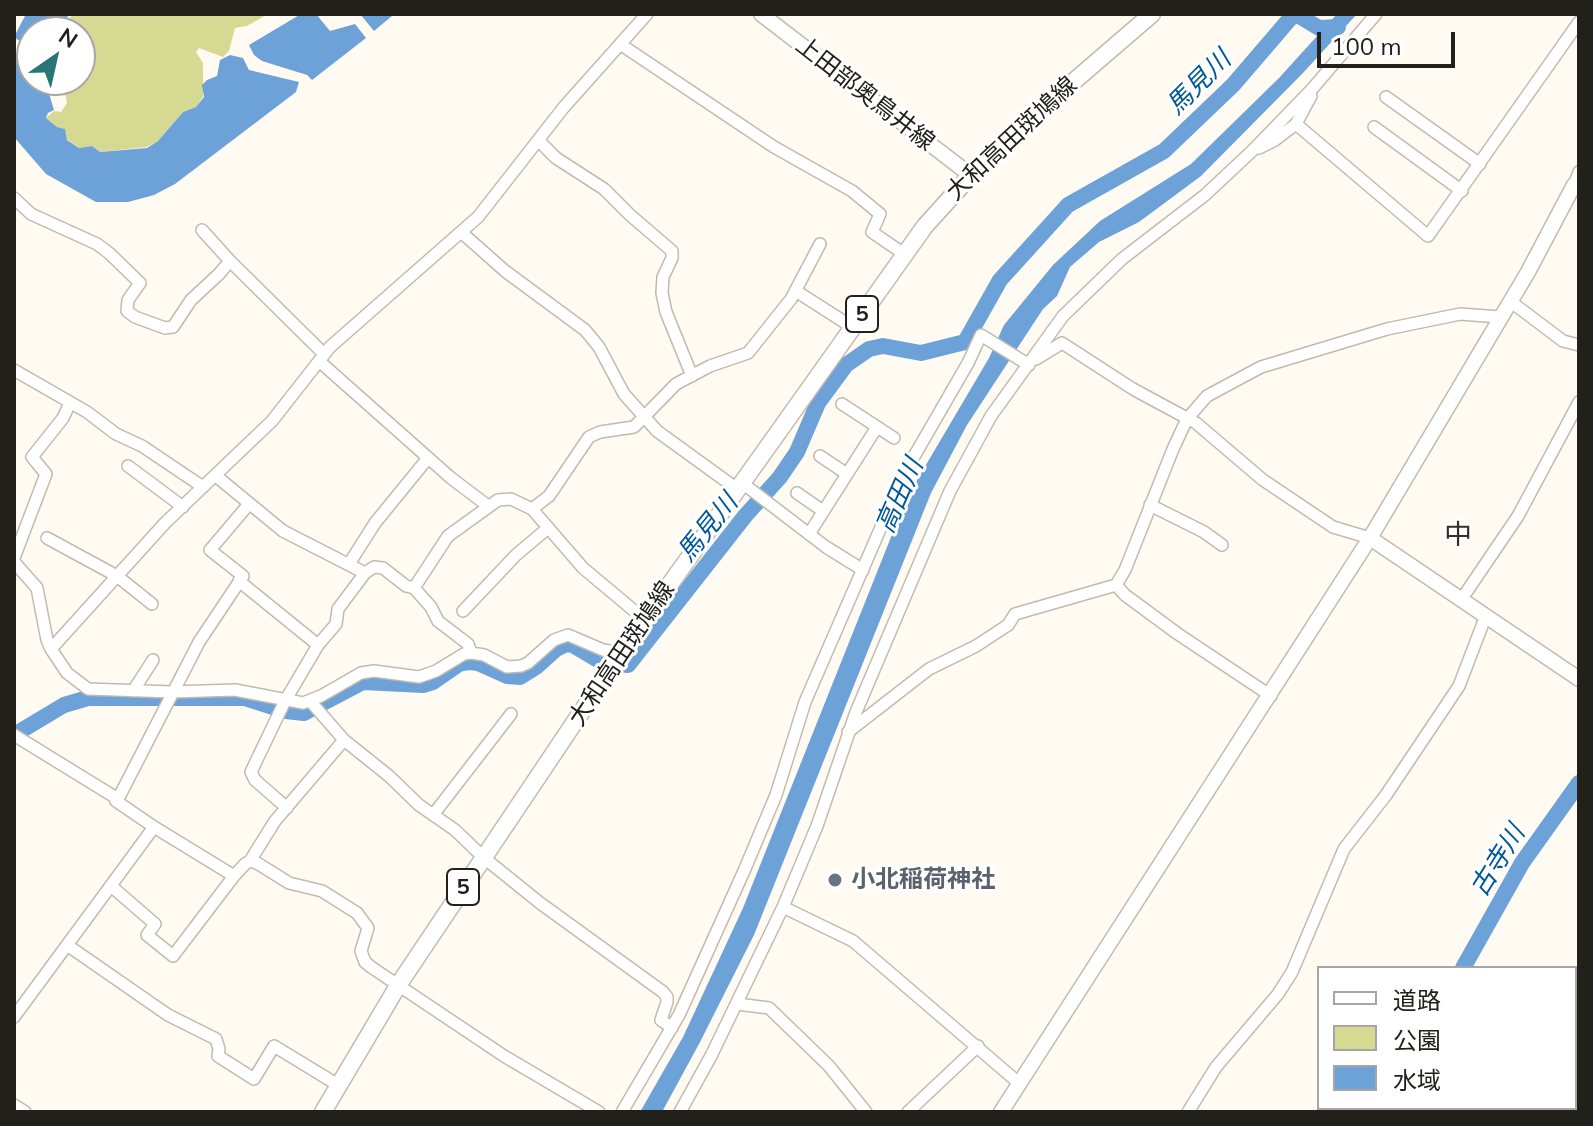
<!DOCTYPE html>
<html>
<head>
<meta charset="utf-8">
<style>
  body { margin:0 }
  #map { position:relative; width:1593px; height:1126px; overflow:hidden; background:#fffaf2; font-family:Mulish,"Noto Sans JP",sans-serif }
  canvas { display:block }
  .frame { position:absolute; inset:0; border:16px solid #22201b; pointer-events:none }
  .legend { position:absolute; left:1317px; top:966px; width:260px; height:144px; box-sizing:border-box; background:#fff; border:2px solid #a7a6a4; margin:0; padding:10px 14px; list-style:none; font-size:24px; color:#22201b }
  .legend li { display:flex; align-items:center; gap:16px; height:40px }
  .legend b { width:40px; border:2px solid #a7a6a4 }
  .north { position:absolute; left:16px; top:16px; width:80px; height:80px; box-sizing:border-box; background:#fff; border:2px solid #a7a6a4; border-radius:50%; rotate:34deg; font-size:22px; font-weight:700; line-height:32px; text-align:center; color:#22201b }
  .north::after { content:''; display:block; margin:auto; width:28px; height:36px; background:#2a7575; clip-path:polygon(50% 0,100% 100%,50% 72%,0 100%) }
  .scale { position:absolute; left:1317px; top:32px; width:138px; height:36px; box-sizing:border-box; border:4px solid #22201b; border-top:0; padding-left:10px; font-size:24px; line-height:28px; white-space:nowrap; color:#22201b; -webkit-text-stroke:6px #fff; paint-order:stroke }
</style>
</head>
<body>
<div id="map">
<canvas width="1593" height="1126"></canvas>
<div class="frame"></div>
<ul class="legend">
<li><b style="height:10px;background:#fff"></b>道路</li>
<li><b style="height:22px;background:#d6d992"></b>公園</li>
<li><b style="height:22px;background:#6da2d8"></b>水域</li>
</ul>
<div class="north">N</div>
<div class="scale">100 m</div>
</div>
<script>
const c = document.querySelector('canvas').getContext('2d');
c.lineJoin = 'round';
function fillPath(path, color) { c.fillStyle = color; c.fill(path, 'evenodd'); }
const poly = rows => new Path2D(rows.map(r => 'M' + r).join(''));
function trace(path, color, width, dash) { c.strokeStyle = color; c.lineWidth = width; c.lineCap = dash ? 'butt' : 'round'; c.setLineDash(dash || []); c.stroke(path); }
function label(font, color, halo, rows, align = 'center') {
  c.font = font + ' Mulish,"Noto Sans JP",sans-serif'; c.lineWidth = 6; c.setLineDash([]); c.textBaseline = 'middle'; c.strokeStyle = halo; c.fillStyle = color; for (const [text, x, y, turn = 0] of rows) {
    c.save(); c.translate(x, y); c.rotate((+turn || 0) * Math.PI / 180); c.textAlign = isNaN(turn) ? turn : align; if (halo) c.strokeText(text, 0, 0); c.fillText(text, 0, 0); c.restore();
  }
}
fillPath(poly([
  [74,14,268,14,247,26,235,28,229,51,223,57,199,48,196,52,203,63,203,97,196,107,183,112,158,141,147,147,100,152,92,146,79,148,67,139,65,129,57,127,46,118,54,111,61,112,67,103,66,97,54,80,80,80,80,32,62,32,67,20]
]), '#d6d992');
fillPath(poly([
  [26,14,70,14,55,32,32,32,30,52,27,50,28,47,14,37],
  [301,14,316,14,330,31,355,24,366,38,312,80,307,75,262,61,254,55,249,45],
  [360,14,390,14,392,16,374,31],
  [1337,14,1357,14,1302,74,1201,176,1139,222,1099,242,1070,267,1057,296,1043,309,967,425,931,493,754,935,699,1044,662,1112,640,1112,683,1037,743,908,907,497,989,358,1004,325,1053,265,1100,221,1191,164,1279,78],
  [14,52,23,56,25,53,28,55,27,58,32,61,32,80,45,80,54,110,48,113,46,118,57,127,65,129,67,140,79,148,92,146,100,152,147,148,158,141,183,112,196,107,204,97,202,85,207,80,217,76,220,60,230,55,243,58,249,70,299,82,296,92,175,184,154,195,128,202,96,202,46,174,14,137]
]), '#6da2d8');
trace(poly([
  [1296,14,1319,28,1338,27],
  [14,735,64,705,88,698,245,698,286,711,304,713,363,682,423,685,433,682,459,664,469,662,478,663,507,676,520,677,536,667,556,649,566,644,573,645,600,661,628,665,745,516,780,477,797,452,818,403,846,365,869,349,883,346,921,353,965,342,1000,280,1068,205,1164,151,1233,85,1294,14],
  [1463,968,1522,863,1579,783],
  [1575,1088,1579,1082],
  [1375,1112,1377,1108],
  [1559,1112,1561,1108]
]), '#6da2d8', 16);
const street = poly([
  [620,44,774,147,852,191,880,214,872,232,904,254],
  [1386,97,1480,164],
  [1296,124,1311,96],
  [1374,127,1462,191],
  [538,140,556,158,604,189,630,215,672,251,672,258,663,277,662,293,666,312,692,376],
  [1259,148,1275,140,1296,124,1428,236,1579,22],
  [1574,185,1579,172],
  [14,198,31,214,97,244,109,253,140,283,128,300,127,311,135,317,165,328,173,327,191,300,219,274,230,261],
  [202,230,230,261,324,354],
  [461,232,505,271,585,330,599,347,624,394,657,431,737,489],
  [796,291,852,327],
  [1510,301,1563,341,1579,345],
  [1036,359,1062,343,1133,389,1196,423,1263,480,1333,527,1370,538],
  [319,361,451,478,488,506],
  [14,370,87,412,116,434,142,446,203,487],
  [842,404,894,438],
  [820,456,847,474],
  [128,466,183,507],
  [216,476,283,531,365,573],
  [741,482,826,547,863,570],
  [797,493,823,511],
  [1150,505,1204,532,1222,545],
  [532,509,549,496,589,437,600,432,634,427,676,384,710,366,748,353,791,299,820,244],
  [809,534,877,427],
  [47,538,117,576,152,604],
  [14,558,46,474,32,457,63,418,70,403],
  [14,562,37,588,47,640,51,649,67,673,88,689,172,692,235,690,303,703,321,696,361,673,374,671,419,677,436,671,464,654,471,653,484,655,507,667,521,666,528,663,554,640,568,635,603,650,621,653],
  [349,564,375,523,428,458],
  [239,581,318,645],
  [1116,585,1125,595,1178,634,1271,696],
  [414,588,431,607,438,621,468,644,471,653],
  [1461,600,1518,516,1579,402],
  [463,611,516,555,548,528],
  [51,649,165,523,272,421,330,347,478,217,564,107,647,14],
  [133,691,153,660],
  [311,702,344,740,389,776,419,805,455,830,483,857,540,903,663,992,667,997,667,1002,661,1020,672,1028],
  [848,732,929,669,976,646,1008,625,1015,614,1116,585,1125,570,1173,449,1187,419,1207,396,1261,367,1387,329,1460,314,1500,317],
  [14,735,118,799,116,801,154,827,234,876,245,864,250,861,257,863,289,883,322,891,357,913,368,928,361,951,365,962,371,967,504,1056,599,1112],
  [118,799,199,642,243,576,210,550,249,504],
  [287,808,255,780,251,772,285,701,318,645,336,624,338,609,365,573,374,567,383,568,406,586,414,588,448,536,498,500,511,499,532,509,583,568,644,619],
  [433,815,511,714],
  [250,861,275,821,344,740],
  [111,886,155,924,147,935,173,956,234,876],
  [783,907,853,941,1020,1084],
  [67,945,168,1015,216,1039,219,1049,218,1056,254,1079,274,1046,338,1085],
  [737,1004,769,1008,829,1066,866,1112],
  [14,1017,154,827],
  [1575,1053,1579,1046],
  [14,1105,25,1112],
  [622,1112,679,1015,744,871,776,795,805,702,905,472,968,363,981,335,1029,365],
  [680,1112,711,1056,783,907,817,826,856,712,950,491,991,416,1063,316,1122,259,1205,195,1252,151,1313,88,1376,14],
  [908,1112,978,1046],
  [1188,1112,1216,1067,1278,994,1292,972,1344,849,1386,795,1459,686,1485,618],
  [1535,1112,1537,1108]
]);
const secondary = poly([
  [761,14,969,174],
  [1370,538,1579,679],
  [1001,1112,1370,538,1528,272,1574,185]
]);
const primary = poly([
  [323,1112,399,984,621,653,925,226,993,151,1152,14]
]);
trace(street, '#c2baae', 14);
trace(secondary, '#c2baae', 17);
trace(primary, '#c2baae', 19);
trace(street, '#fff', 11);
trace(secondary, '#fff', 14);
trace(primary, '#fff', 16);
for (const [x, y, r, color] of [
  [835,880,8,"#6b7280"]
]) { const dot = new Path2D(); dot.arc(x, y, r, 0, 2 * Math.PI); c.fillStyle = color; c.fill(dot); trace(dot, '#fff', 3); }
for (const [x, y, w] of [
  [862,314,32],
  [463,887,32]
]) { const box = new Path2D(); box.roundRect(x - w / 2, y - 18, w, 36, 6); c.fillStyle = '#fff'; c.fill(box); trace(box, '#22201b', 2); }
label('bold 22px', '#22201b', null, [
  ["5",862,314],
  ["5",463,887]
]);
label('24px', '#22201b', '#fff', [
  ["上田部奥鳥井線",865,94,38],
  ["大和高田斑鳩線",1012,139,-43],
  ["大和高田斑鳩線",622,654,-56]
]);
label('bold 24px', '#5b616d', '#fff', [
  ["小北稲荷神社",851,880]
], 'left');
label('italic 26px', '#005898', '#fff', [
  ["馬見川",1199,83,-45],
  ["高田川",900,496,-66],
  ["馬見川",708,528,-51],
  ["古寺川",1498,861,-58]
]);
label('28px', '#352f26', '#fff', [
  ["中",1458,536]
]);
</script>
</body>
</html>
